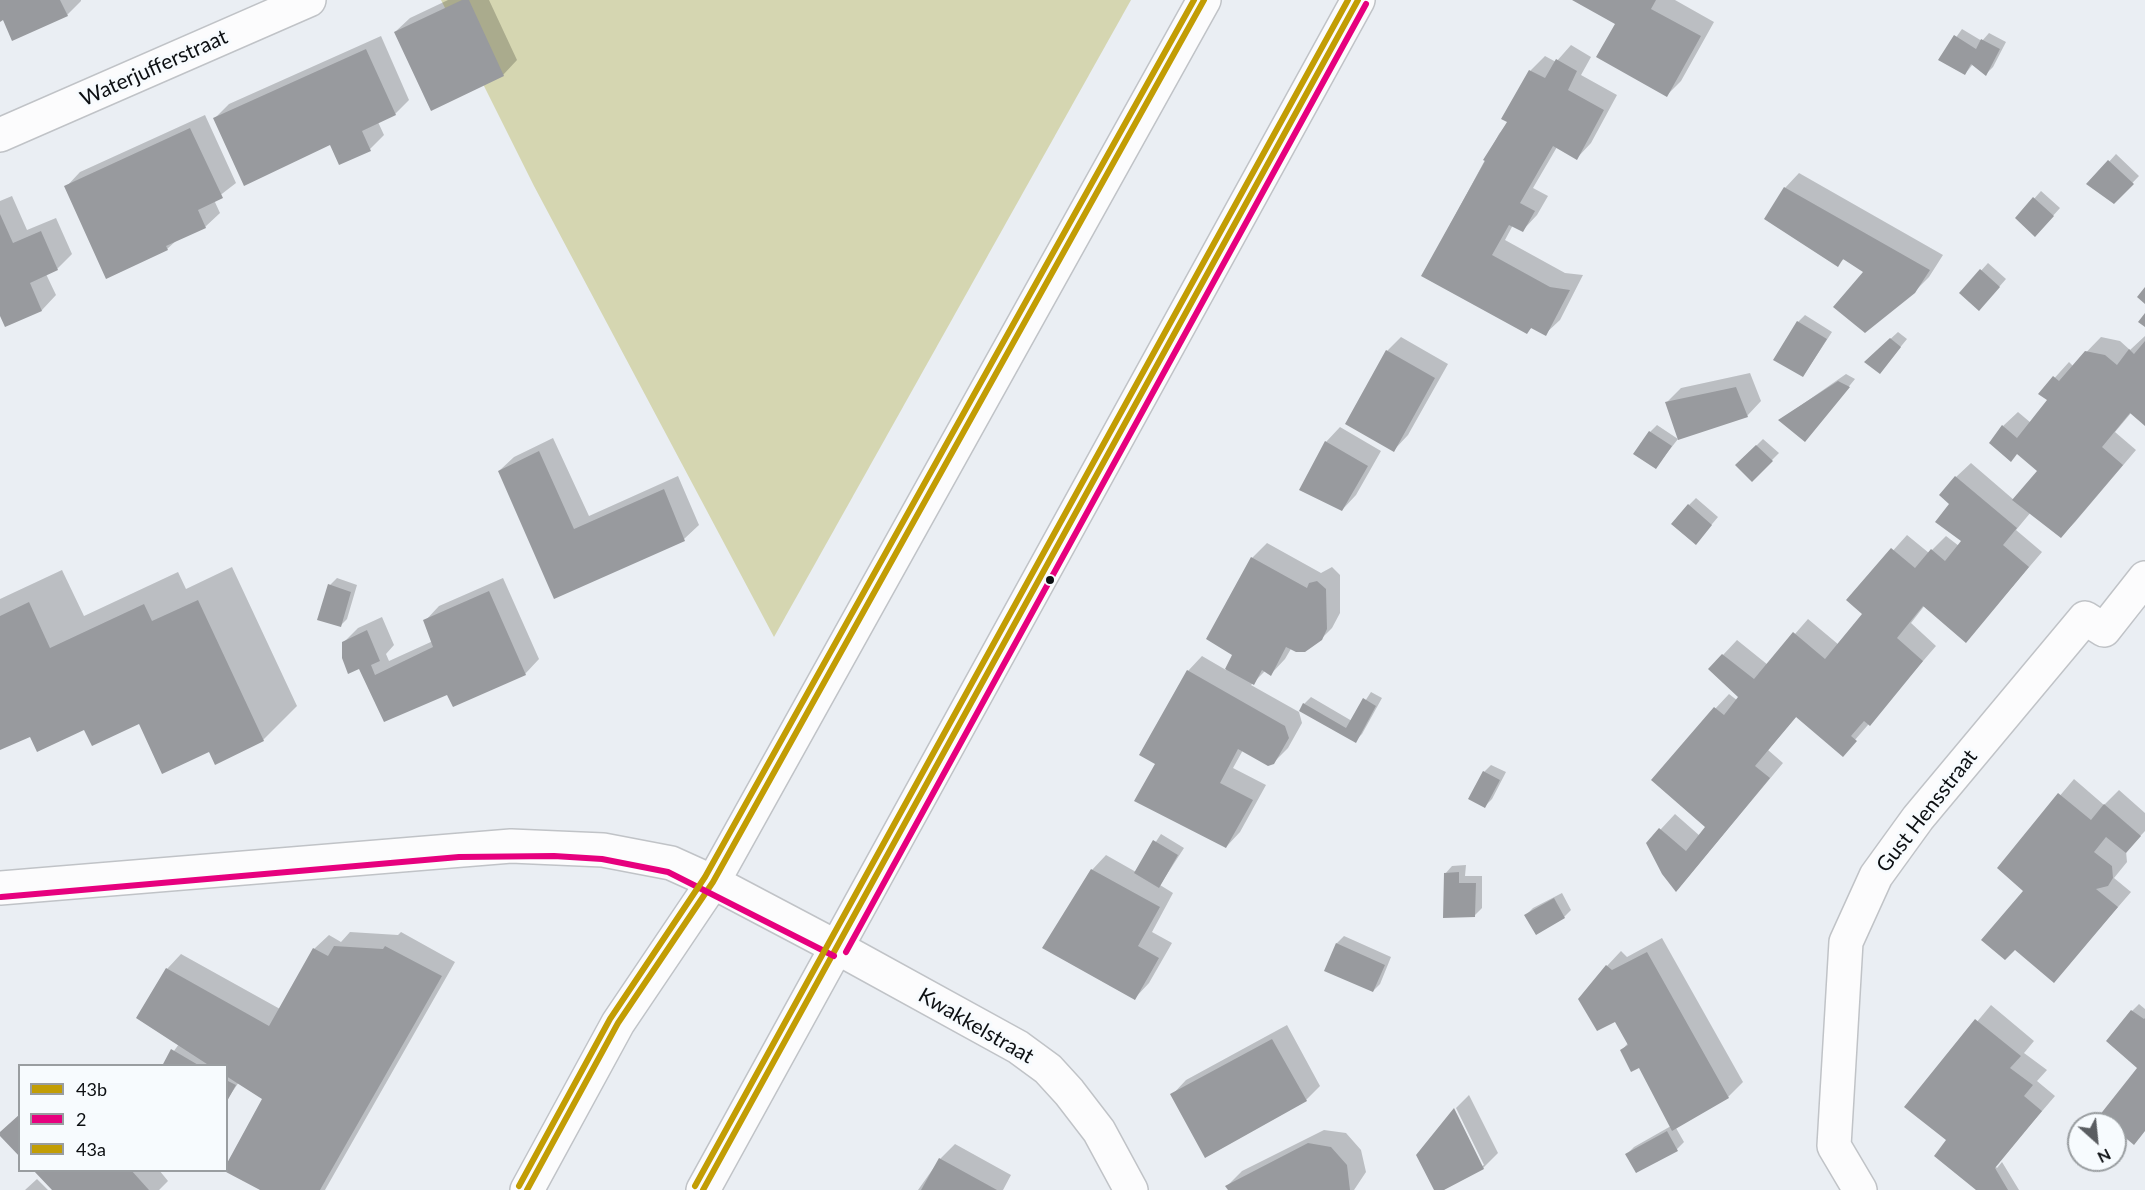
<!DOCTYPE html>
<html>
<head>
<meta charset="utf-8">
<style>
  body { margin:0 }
  #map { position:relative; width:2145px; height:1190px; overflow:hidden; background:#eaeef3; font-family:Lato,sans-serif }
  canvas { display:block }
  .legend { position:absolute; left:18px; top:1064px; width:210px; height:108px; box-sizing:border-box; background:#f7fbfe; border:2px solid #999da0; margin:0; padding:8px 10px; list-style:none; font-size:18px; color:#0c0f12 }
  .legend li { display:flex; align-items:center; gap:12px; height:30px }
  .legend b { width:30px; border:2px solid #999da0 }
  .north { position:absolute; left:2067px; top:1112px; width:60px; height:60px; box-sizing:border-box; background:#f7fbfe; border:2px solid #999da0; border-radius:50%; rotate:153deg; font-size:16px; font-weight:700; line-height:24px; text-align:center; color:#0c0f12 }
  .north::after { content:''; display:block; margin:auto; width:21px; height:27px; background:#5a5d61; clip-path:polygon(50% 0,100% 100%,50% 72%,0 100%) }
</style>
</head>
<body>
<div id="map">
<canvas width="2145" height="1190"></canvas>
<ul class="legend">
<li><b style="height:8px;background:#c29d04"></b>43b</li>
<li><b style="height:8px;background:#e6007e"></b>2</li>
<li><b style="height:8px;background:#c29d04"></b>43a</li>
</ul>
<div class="north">N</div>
</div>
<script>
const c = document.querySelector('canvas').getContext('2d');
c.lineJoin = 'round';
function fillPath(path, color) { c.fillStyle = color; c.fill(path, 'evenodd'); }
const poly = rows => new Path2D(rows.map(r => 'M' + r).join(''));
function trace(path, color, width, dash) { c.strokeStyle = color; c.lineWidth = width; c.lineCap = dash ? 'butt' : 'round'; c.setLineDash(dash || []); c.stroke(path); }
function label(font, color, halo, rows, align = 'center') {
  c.font = font + ' Lato,sans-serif'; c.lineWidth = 6; c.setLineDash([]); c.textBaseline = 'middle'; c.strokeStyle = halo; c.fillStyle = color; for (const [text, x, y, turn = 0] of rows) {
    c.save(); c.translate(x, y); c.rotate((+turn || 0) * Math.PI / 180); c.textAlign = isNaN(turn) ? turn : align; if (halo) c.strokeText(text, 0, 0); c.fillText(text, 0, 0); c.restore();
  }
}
fillPath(poly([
  [441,0,1131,0,774,637,534,186]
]), '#d5d6b1');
fillPath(poly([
  [0,0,81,0,81,1,67,15,0,20],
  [448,0,489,0,517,60,503,75,395,32,410,18],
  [1576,0,1675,0,1714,22,1681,81,1667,95,1617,24],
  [1962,29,1982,41,1989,33,2006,42,1993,67,1986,74,1973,64,1965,74,1940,60],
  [381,36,409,100,395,114,378,122,384,135,370,149,215,118,229,104],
  [1571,45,1591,57,1581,75,1617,95,1591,143,1577,158,1557,147,1533,188,1548,196,1537,215,1523,230,1513,225,1505,240,1565,273,1583,275,1560,320,1545,334,1532,327,1527,332,1423,275,1499,134,1509,121,1503,118,1531,70,1545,56,1556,62],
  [205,115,236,183,214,200,220,213,205,227,177,240,167,249,66,187,80,172],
  [2116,154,2139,176,2114,202,2089,184],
  [1799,173,1943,255,1929,277,1914,292,1865,272,1845,258,1837,265,1785,188],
  [2041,191,2060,208,2042,228,2017,218],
  [12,196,27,230,56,218,72,254,57,269,46,274,56,295,42,310,6,325,0,312,0,201],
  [1988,263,2006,279,1986,302,1961,293],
  [1805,315,1832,332,1803,376,1798,322],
  [1898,332,1907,339,1880,372,1873,355],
  [2145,336,2145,424,2131,413,2115,432,2136,450,2075,522,2061,536,2031,512,2016,530,2042,552,1966,641,1925,605,1911,623,1936,646,1842,755,1797,716,1768,750,1783,763,1677,890,1648,843,1675,814,1700,836,1707,827,1715,709,1729,694,1738,701,1741,697,1723,655,1737,640,1768,665,1808,619,1839,645,1864,614,1849,600,1907,535,1929,553,1946,536,1959,546,1963,541,1952,504,1956,477,1971,463,2014,500,2039,470,2003,426,2018,412,2031,423,2049,400,2041,393,2069,362,2073,366,2101,337,2120,341,2130,350],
  [1401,337,1448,364,1408,435,1394,450,1387,351],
  [1750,373,1761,401,1747,416,1667,402,1681,388],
  [1846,374,1855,379,1811,433,1780,420],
  [1657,425,1678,439,1656,467,1650,432],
  [1340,427,1381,451,1356,495,1342,510,1326,442],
  [553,438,589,516,678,476,699,525,684,539,555,597,499,471,514,457],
  [1763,439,1779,453,1752,480,1737,465],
  [1696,498,1718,517,1702,536,1689,505],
  [1267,543,1321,573,1332,567,1340,575,1340,613,1332,628,1317,643,1300,651,1292,647,1285,659,1271,674,1265,671,1251,685,1299,712,1302,723,1288,748,1273,763,1243,750,1233,768,1266,785,1240,832,1226,847,1157,764,1188,671,1202,656,1226,670,1234,655,1252,558],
  [232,567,297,706,263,740,209,750,139,722,31,735,0,749,0,599,62,570,84,616,178,572,186,589],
  [337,578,357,585,347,619,340,626,330,585],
  [503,578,539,659,525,674,448,693,384,720,360,667,343,643,358,628,382,617,394,645,386,654,389,661,433,641,425,621,439,606],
  [1371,692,1382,698,1362,734,1355,741,1304,704,1311,697,1352,721],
  [1491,765,1506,772,1492,799,1485,806,1484,772],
  [2074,779,2104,805,2119,790,2145,813,2145,831,2126,851,2127,862,2114,878,2131,892,2054,981,2025,891,1999,868],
  [1161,834,1184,848,1160,885,1173,893,1152,932,1172,943,1149,983,1135,998,1092,870,1106,855,1136,872],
  [1466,865,1465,876,1482,876,1482,908,1475,915,1445,874,1452,866],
  [1562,893,1571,910,1564,917,1526,915,1533,908],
  [350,932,398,935,401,932,455,962,325,1190,263,1190,264,1098,239,1082,226,1101,226,1066,163,1066,179,1044,167,969,181,954,280,1009,314,949,329,935,341,942],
  [1344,936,1391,957,1380,984,1373,991,1326,971,1337,943],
  [1662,938,1743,1082,1728,1097,1676,1128,1684,1142,1677,1149,1627,1154,1634,1147,1671,1126,1639,1066,1622,1050,1628,1043,1607,966,1621,951,1627,957],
  [2139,1004,2145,1009,2145,1131,2115,1127,2115,1124,2111,1124,2139,1068,2132,1011],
  [1991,1005,2034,1041,2024,1053,2047,1070,2037,1081,2055,1096,1995,1166,1997,1168,2002,1162,2019,1190,1977,1190,1948,1140,1906,1107],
  [1287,1025,1320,1086,1306,1100,1172,1095,1186,1080],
  [1469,1095,1498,1153,1483,1168,1441,1190,1436,1190,1484,1165,1456,1108],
  [1324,1130,1346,1133,1361,1150,1366,1172,1354,1190,1229,1190,1227,1186,1242,1171],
  [955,1144,1011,1175,1003,1190,918,1190,940,1159],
  [35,1170,159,1170,168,1181,159,1190,54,1190],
  [37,1179,48,1190,25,1190]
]), '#0003');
fillPath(poly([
  [0,0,60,0,68,16,12,41,3,20,0,22],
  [462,0,469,0,504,76,431,111,394,32],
  [1572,0,1656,0,1651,9,1701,36,1667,97,1596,57,1615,24],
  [1954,35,1976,49,1981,39,2000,49,1986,76,1971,64,1965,75,1938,60],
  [366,49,396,115,362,131,371,151,339,165,330,145,244,186,213,118],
  [1556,59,1577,71,1568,90,1604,110,1577,160,1553,146,1520,203,1535,211,1523,232,1509,225,1492,255,1550,287,1570,290,1546,336,1531,328,1527,334,1421,276,1485,161,1483,160,1507,122,1501,119,1529,70,1545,78],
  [190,128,223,198,198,210,206,228,166,246,168,250,106,279,64,186],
  [2108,160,2134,184,2114,204,2086,184],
  [1784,187,1930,270,1915,293,1865,333,1833,307,1863,272,1843,259,1838,267,1764,219],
  [2033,197,2054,216,2035,237,2015,218],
  [0,214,13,243,41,231,58,270,30,283,42,311,5,327,0,316],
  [1980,269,2000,287,1979,311,1959,293],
  [2145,287,2145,304,2137,297],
  [2145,313,2145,327,2138,322],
  [1797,321,1827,339,1803,377,1773,360],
  [1890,338,1901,347,1880,374,1864,362],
  [2145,341,2145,426,2130,413,2102,447,2123,465,2061,538,2012,500,2037,471,2017,454,2011,462,1989,443,2002,425,2017,438,2047,400,2038,394,2053,376,2059,381,2085,351,2105,355,2117,365,2129,349,2134,354],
  [1386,350,1435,378,1394,452,1345,424],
  [1838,381,1850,387,1805,442,1778,420],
  [1736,387,1748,417,1678,440,1665,402],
  [1649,431,1672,446,1656,469,1633,454],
  [1325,441,1368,466,1342,511,1299,490],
  [1756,445,1773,461,1752,482,1735,465],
  [539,451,574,529,664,489,685,541,554,599,498,471],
  [1955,476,2017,528,2003,545,2029,567,1966,643,1923,606,1897,638,1923,661,1870,726,1864,721,1851,736,1857,741,1843,757,1796,717,1755,766,1770,778,1676,892,1662,874,1646,843,1659,828,1686,851,1705,827,1651,780,1714,707,1724,715,1738,697,1708,669,1722,654,1754,679,1793,632,1825,659,1862,614,1846,600,1891,548,1915,568,1931,549,1945,561,1961,541,1935,522,1949,504,1939,495],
  [1688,504,1712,525,1696,545,1671,524],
  [1251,557,1307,588,1309,583,1317,581,1326,589,1327,629,1322,640,1305,652,1296,652,1286,647,1271,676,1262,670,1254,685,1225,669,1232,655,1206,639],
  [328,584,351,592,341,627,317,620],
  [489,591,526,675,453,707,447,695,384,722,359,669,348,674,342,658,342,642,367,630,380,661,371,665,375,675,433,647,423,620],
  [198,600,264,741,215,765,209,752,162,774,139,724,92,746,84,730,37,752,30,737,0,750,0,616,29,602,50,648,144,604,152,621],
  [1187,670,1285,726,1289,738,1274,764,1268,766,1238,749,1220,783,1253,800,1226,848,1134,801,1155,764,1139,755],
  [1363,698,1376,706,1356,743,1299,711,1303,703,1346,728],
  [1483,771,1500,780,1485,808,1468,799],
  [2058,793,2091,820,2104,804,2141,836,2126,853,2106,837,2094,852,2112,866,2113,878,2108,886,2096,889,2118,907,2054,983,2015,950,2005,960,1981,940,2023,891,1997,868],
  [1153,840,1178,855,1159,888,1134,873],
  [1091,869,1160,907,1138,946,1159,958,1135,1000,1042,948],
  [1459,872,1459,883,1476,883,1475,917,1443,918,1444,873],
  [1554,898,1565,918,1536,935,1524,915],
  [1336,943,1385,965,1373,992,1324,971],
  [334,946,383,949,385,946,442,976,320,1190,260,1190,226,1172,226,1165,262,1099,226,1076,226,1066,210,1066,136,1018,166,968,269,1026,313,948,328,956],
  [1647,952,1729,1098,1672,1131,1639,1068,1631,1072,1620,1050,1628,1045,1615,1022,1597,1031,1578,999,1606,965,1612,970],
  [2131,1010,2144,1019,2145,1018,2145,1131,2134,1145,2115,1129,2115,1124,2109,1124,2099,1116,2137,1068,2106,1041],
  [1975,1019,2021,1056,2010,1068,2033,1085,2024,1096,2042,1111,1995,1168,2008,1190,1976,1190,1934,1156,1946,1140,1904,1107],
  [1272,1039,1307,1101,1205,1158,1170,1094],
  [171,1049,200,1066,162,1066],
  [226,1080,236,1085,226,1103],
  [1454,1108,1484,1169,1444,1190,1434,1190,1416,1155],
  [20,1114,20,1157,0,1136,0,1132],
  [1667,1131,1678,1151,1636,1173,1625,1154],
  [1308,1143,1331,1147,1347,1165,1350,1190,1228,1190,1225,1186],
  [939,1158,997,1190,921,1190],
  [33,1170,131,1170,149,1190,52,1190]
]), '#989a9e');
const minor = poly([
  [0,135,309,0],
  [0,888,511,846,603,850,671,863,713,882,838,948,1018,1047,1048,1069,1069,1092,1099,1131,1131,1190],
  [1860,1190,1834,1146,1846,942,1876,876,1918,818,2085,618,2104,630,2145,578]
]);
const major = poly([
  [527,1190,618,1023,713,882,1204,0],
  [703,1190,1358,0]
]);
trace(minor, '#c0c3c7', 36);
trace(major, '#c0c3c7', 36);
trace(minor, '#fcfcfd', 33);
trace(major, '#fcfcfd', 33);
trace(poly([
  [527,1190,618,1023,713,882,1204,0],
  [703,1190,1358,0]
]), '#c29d04', 6);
trace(poly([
  [1,897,459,857,554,856,602,859,668,872,834,956],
  [846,952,1366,4]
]), '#e6007e', 6);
trace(poly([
  [519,1186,610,1019,705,877,1194,0],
  [695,1186,1348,0]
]), '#c29d04', 6);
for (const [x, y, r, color] of [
  [1050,580,5,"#0c0f12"]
]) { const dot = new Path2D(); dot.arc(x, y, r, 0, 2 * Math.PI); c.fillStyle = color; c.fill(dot); trace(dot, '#f7fbfe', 2); }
label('21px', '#0c0f12', '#f7fbfe', [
  ["Waterjufferstraat",154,68,-24],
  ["Gust Hensstraat",1927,811,-52],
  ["Kwakkelstraat",976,1026,30]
]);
</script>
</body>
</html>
